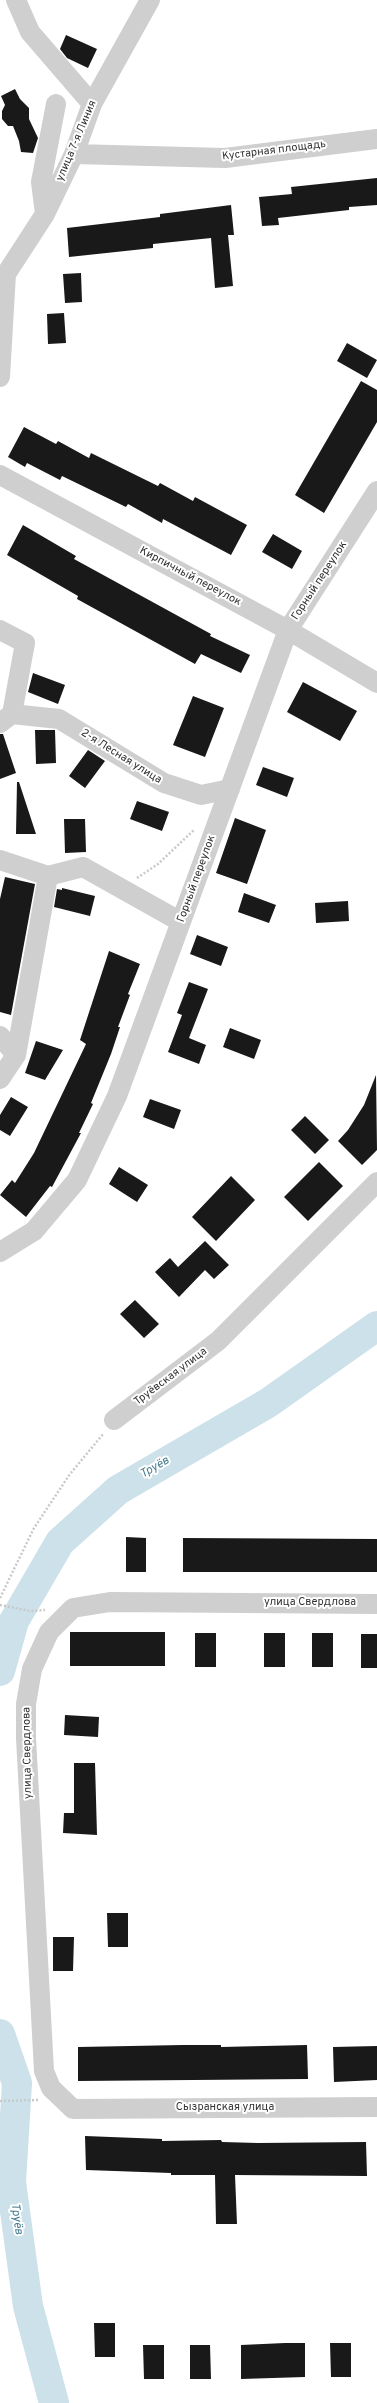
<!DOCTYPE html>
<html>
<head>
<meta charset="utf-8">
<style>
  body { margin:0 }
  canvas { display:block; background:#fff }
</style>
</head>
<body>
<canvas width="377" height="2403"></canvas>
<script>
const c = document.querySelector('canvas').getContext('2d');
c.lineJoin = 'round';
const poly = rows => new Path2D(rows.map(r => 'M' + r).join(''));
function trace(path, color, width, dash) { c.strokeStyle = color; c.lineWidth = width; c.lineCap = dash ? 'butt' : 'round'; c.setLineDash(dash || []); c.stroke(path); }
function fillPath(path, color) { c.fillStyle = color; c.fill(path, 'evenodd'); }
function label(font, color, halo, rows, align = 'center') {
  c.font = font + ' Overpass,sans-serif'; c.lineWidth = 4; c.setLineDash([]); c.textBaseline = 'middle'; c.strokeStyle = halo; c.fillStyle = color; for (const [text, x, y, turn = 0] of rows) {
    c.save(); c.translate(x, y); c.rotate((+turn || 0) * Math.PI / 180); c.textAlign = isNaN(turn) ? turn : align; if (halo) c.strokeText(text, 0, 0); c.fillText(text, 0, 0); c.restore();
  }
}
trace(poly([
  [0,1671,14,1621,60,1542,118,1490,268,1403,377,1326],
  [0,2034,17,2083,11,2182,28,2306,54,2403]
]), '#cce1e9', 30);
fillPath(poly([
  [66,35,97,49,88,68,67,58,60,49],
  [15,89,20,99,29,108,29,119,38,138,33,153,21,152,19,141,13,126,8,126,2,119,2,111,5,105,1,96],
  [377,178,377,205,349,207,349,210,278,218,279,225,262,226,259,197,292,194,291,187],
  [231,205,234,235,228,235,233,286,215,288,211,238,153,244,153,248,69,257,67,228,160,217,160,214],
  [81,273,82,302,65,303,63,274],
  [64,313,66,343,48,344,47,314],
  [347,343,377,360,367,378,337,361],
  [361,381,377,390,377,422,324,513,295,495],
  [24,427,56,444,58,441,89,458,91,453,158,486,160,483,193,501,195,497,247,525,231,555,163,519,162,523,128,504,126,507,62,476,60,480,27,463,25,467,8,457],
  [23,525,76,556,74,559,211,634,210,636,250,655,241,673,201,654,195,664,77,599,78,596,7,555],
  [273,534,302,551,292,569,262,552],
  [33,673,65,685,58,704,28,692],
  [303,682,357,711,340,741,287,712],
  [193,696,224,708,205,757,173,745],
  [35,730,55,730,56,763,36,764],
  [0,734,3,734,16,773,0,779],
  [88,750,105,761,85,788,69,776],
  [263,767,294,778,287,797,256,785],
  [17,782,19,782,36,834,16,834],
  [137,801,169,812,162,831,130,819],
  [235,818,266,830,247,884,216,873],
  [64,819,85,819,86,852,65,853],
  [5,877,35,884,11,1015,0,1012,0,899],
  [62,888,95,896,90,916,54,907,57,889,62,890],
  [244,893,276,905,269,923,238,912],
  [348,901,349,921,316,923,315,903],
  [197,935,228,947,221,966,190,954],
  [109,951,140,964,128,994,130,995,118,1027,120,1027,111,1054,91,1103,93,1104,79,1133,81,1133,52,1187,50,1186,26,1217,0,1195,12,1180,15,1183,34,1153,86,1044,80,1040],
  [189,982,208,989,189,1038,206,1045,199,1064,168,1052,182,1015,177,1013],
  [230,1028,261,1040,254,1059,223,1047],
  [36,1041,63,1050,45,1080,25,1073],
  [376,1075,377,1150,362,1165,338,1141,348,1130,364,1105],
  [11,1097,28,1107,10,1136,0,1130,0,1115],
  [150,1099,181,1110,174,1129,143,1117],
  [305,1116,329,1140,315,1154,291,1130],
  [319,1162,343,1186,308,1221,284,1197],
  [119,1167,148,1185,137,1202,109,1184],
  [231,1176,255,1200,216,1241,192,1217],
  [205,1241,229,1265,214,1279,205,1270,179,1297,155,1272,170,1258,178,1267],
  [135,1300,159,1324,144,1338,120,1314],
  [126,1537,146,1538,146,1572,126,1572],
  [183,1538,377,1539,377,1572,183,1572],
  [70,1632,165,1632,165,1666,70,1666],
  [195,1633,216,1633,216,1667,195,1667],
  [264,1633,285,1633,285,1667,264,1667],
  [312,1633,333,1633,333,1667,312,1667],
  [361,1634,377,1634,377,1668,361,1668],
  [65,1715,99,1717,98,1737,64,1735],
  [74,1763,95,1763,97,1835,63,1833,64,1813,74,1813],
  [107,1913,128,1913,128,1947,108,1947],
  [53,1937,74,1937,73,1971,53,1971],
  [183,2045,221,2045,221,2047,307,2045,308,2079,78,2081,78,2047],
  [377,2046,377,2080,334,2082,333,2047],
  [85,2136,162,2139,162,2141,221,2140,222,2142,258,2143,366,2142,367,2176,235,2175,237,2224,216,2224,215,2175,171,2175,171,2173,86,2170],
  [94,2323,115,2323,115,2357,95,2357],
  [285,2343,305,2343,305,2377,241,2379,241,2345],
  [330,2343,351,2343,351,2377,331,2377],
  [143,2345,164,2345,164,2379,144,2379],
  [190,2345,210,2345,211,2379,190,2379]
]), '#191919');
trace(poly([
  [137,878,158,864,194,830],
  [0,1598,34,1528,70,1474,104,1433],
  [0,1605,30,1611,45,1610],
  [0,2101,38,2100]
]), '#c9c9c9', 2.5, [2, 2]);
trace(poly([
  [16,0,30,32,92,104],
  [74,154,225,158,377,139],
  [45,214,41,182,56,104],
  [0,277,6,274,45,214,74,154,92,104,150,0],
  [0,377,6,274],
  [0,475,288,630,377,683],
  [0,630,25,643,12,714,0,723],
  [12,714,59,719,164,783,201,795,230,789],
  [0,860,48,876],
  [0,1036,16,1055],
  [0,1079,16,1055,48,876,83,867,181,922],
  [0,1252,34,1231,77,1180,117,1096,288,630,377,491],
  [114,1420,218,1341,377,1182],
  [377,1604,110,1602,73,1608,49,1632,32,1669,26,1704,26,1738,44,2071,51,2088,73,2109,377,2107]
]), '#cfcfcf', 20);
label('11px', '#323232', '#fff', [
  ["улица 7-я Линия",77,141,-67],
  ["Кустарная площадь",274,151,-7],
  ["Кирпичный переулок",190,577,28],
  ["Горный переулок",320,581,-57],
  ["2-я Лесная улица",121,757,32],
  ["Горный переулок",197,879,-70],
  ["Труёвская улица",171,1377,-37],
  ["улица Свердлова",310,1603],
  ["улица Свердлова",28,1753,-91],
  ["Сызранская улица",225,2108]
]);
label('italic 12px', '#457a8e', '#fff', [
  ["Труёв",155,1468,-30],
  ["Труёв",16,2219,82]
]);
</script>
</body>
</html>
